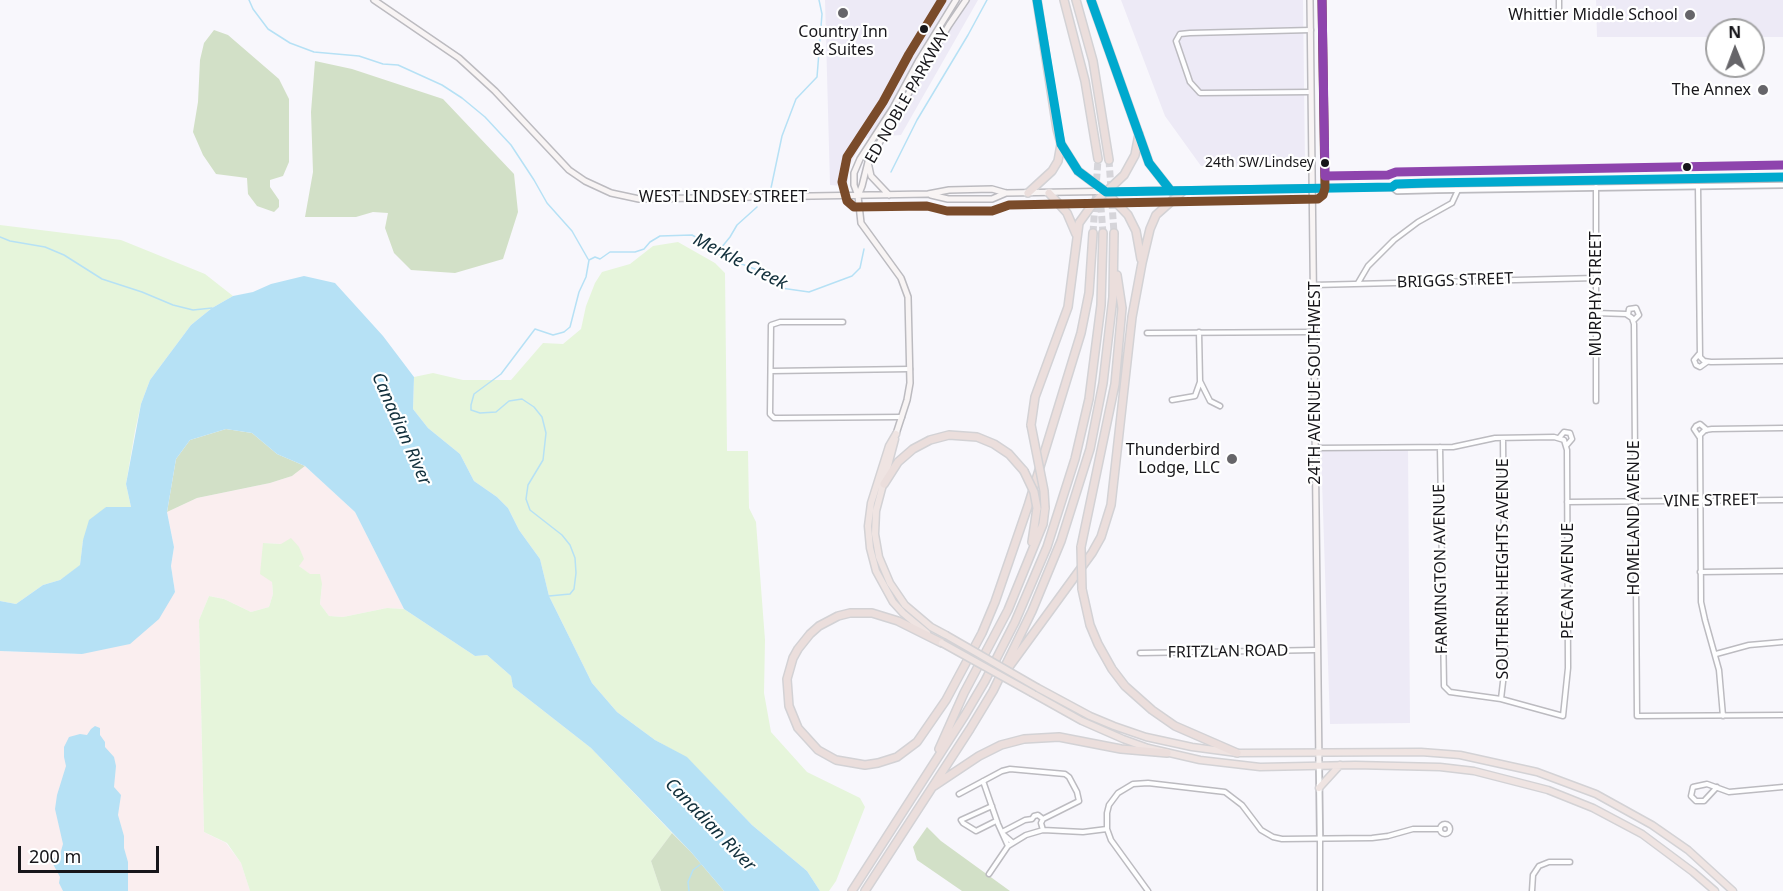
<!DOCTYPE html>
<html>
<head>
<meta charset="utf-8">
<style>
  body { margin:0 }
  #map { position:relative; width:1783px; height:891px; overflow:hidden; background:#f8f7fc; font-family:"Noto Sans",sans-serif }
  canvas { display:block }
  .north { position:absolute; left:1705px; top:18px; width:60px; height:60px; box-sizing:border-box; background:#fff; border:2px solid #a2a2a3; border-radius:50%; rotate:359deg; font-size:16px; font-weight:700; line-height:24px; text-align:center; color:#17161a }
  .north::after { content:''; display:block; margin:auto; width:21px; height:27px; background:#666569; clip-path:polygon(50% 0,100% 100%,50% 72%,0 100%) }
  .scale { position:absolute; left:18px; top:846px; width:141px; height:27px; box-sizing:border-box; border:3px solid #17161a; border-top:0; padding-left:8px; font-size:18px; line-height:21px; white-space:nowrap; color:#17161a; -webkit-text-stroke:4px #fff; paint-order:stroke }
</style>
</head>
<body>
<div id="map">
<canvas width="1783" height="891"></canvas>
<div class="north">N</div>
<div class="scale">200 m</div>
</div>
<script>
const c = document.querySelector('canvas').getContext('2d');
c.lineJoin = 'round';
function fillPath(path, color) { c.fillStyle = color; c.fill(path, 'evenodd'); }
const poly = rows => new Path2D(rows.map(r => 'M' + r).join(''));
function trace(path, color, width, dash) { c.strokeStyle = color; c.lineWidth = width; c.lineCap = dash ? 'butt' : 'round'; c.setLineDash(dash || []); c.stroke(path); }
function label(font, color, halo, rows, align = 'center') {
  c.font = font + ' "Noto Sans",sans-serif'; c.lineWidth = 4.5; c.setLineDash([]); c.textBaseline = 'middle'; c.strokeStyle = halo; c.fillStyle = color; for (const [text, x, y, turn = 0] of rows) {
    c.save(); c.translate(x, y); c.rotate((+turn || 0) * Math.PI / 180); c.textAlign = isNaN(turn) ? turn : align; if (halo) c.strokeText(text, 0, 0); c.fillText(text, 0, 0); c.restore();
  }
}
fillPath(poly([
  [825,0,978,0,901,135,865,138,848,168,848,182,843,186,830,185],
  [1121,0,1303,0,1305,167,1201,166,1165,116],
  [1596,0,1783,0,1783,37,1753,37,1753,30,1717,30,1717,37,1597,37],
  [1408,448,1410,723,1330,724,1321,450]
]), '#edeaf6');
fillPath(poly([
  [305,466,355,512,404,609,387,608,343,617,329,616,320,604,322,584,299,566,281,544,263,543,272,582,273,594,269,607,251,612,224,599,209,596,199,620,204,832,226,843,241,863,250,891,0,891,0,651,82,654,175,592,171,566,174,547,167,512,197,498,270,483,292,476]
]), '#faeeef');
fillPath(poly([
  [0,225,121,240,205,274,233,296,212,308,191,325,150,380,141,404,135,431,126,484,131,507,106,507,83,540,80,566,60,580,43,585,16,604,0,601],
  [678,242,715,263,725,273,727,451,748,451,749,508,756,522,765,640,764,693,771,732,807,772,860,798,865,807,836,881,829,891,820,891,807,871,752,825,687,758,655,740,617,712,592,683,549,596,540,559,519,530,508,508,497,497,474,481,460,454,428,428,413,409,414,377,433,373,463,380,511,380,543,343,563,344,581,329,586,306,595,283,602,272,630,264,653,246],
  [291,538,299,547,304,559,299,566,310,574,320,574,322,584,320,604,329,616,343,617,387,608,404,609,475,656,487,655,511,676,513,687,591,748,672,833,651,861,661,891,250,891,241,863,227,843,204,832,199,620,209,596,224,599,251,612,269,607,273,594,272,582,260,574,263,543,281,544]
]), '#e6f5db');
fillPath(poly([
  [214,30,228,35,279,79,289,99,289,162,283,176,270,180,270,187,279,200,279,207,274,212,257,206,248,194,247,178,216,174,203,155,193,132,198,102,200,60,204,43],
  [315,61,352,69,443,99,514,174,518,212,503,259,455,273,411,270,394,253,385,228,388,213,373,212,356,217,305,217,313,172,311,112],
  [226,429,252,433,277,454,305,466,292,476,270,483,197,498,167,512,176,459,190,440],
  [927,827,941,841,1010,891,962,891,917,860,913,847],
  [672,833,691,852,724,891,661,891,651,861]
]), '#d2e0c7');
fillPath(poly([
  [304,276,335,283,383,336,414,377,413,409,428,428,460,454,474,481,497,497,508,508,519,530,540,559,549,596,592,683,617,712,655,740,687,757,752,825,807,871,820,891,724,891,691,852,591,748,513,687,511,676,487,655,475,656,404,609,355,512,305,466,277,454,252,433,226,429,190,440,176,459,167,512,174,547,171,566,175,592,159,619,130,644,82,654,0,651,0,601,16,604,43,585,60,580,80,565,83,540,89,520,106,507,131,507,126,484,141,404,150,380,191,325,212,308,233,296,253,292,271,284],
  [95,726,100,728,100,735,105,742,105,747,114,757,116,766,114,787,121,795,118,815,124,836,124,848,128,862,128,891,63,891,59,883,60,877,53,864,53,858,59,858,63,844,55,809,57,795,66,766,64,757,64,747,69,737,80,734,87,735,91,729]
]), '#b6e1f5');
trace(poly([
  [249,0,253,9,268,29,290,43,314,52,359,56,383,64,398,65,442,85,462,98,485,117,511,145,534,180,547,203,572,231,588,259],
  [891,172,917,120,968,35,987,0],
  [771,188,782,136,796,99,817,77,822,14,819,0],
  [0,237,10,241,45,247,64,255,102,279,142,292,173,305,193,310,212,308],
  [716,250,721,248,730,237,737,225,757,207],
  [589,260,595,257,600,259,610,252,635,252,644,249,650,242,660,236,692,235,701,240,709,249,723,257,755,269,766,276,781,288,809,292,852,276,860,268,864,249],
  [549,596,570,594,574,589,576,573,575,558,570,545,562,535,530,510,526,499,528,485,543,460,546,433,542,417,534,407,522,399,509,401,496,412,480,413,471,410,471,405,474,394,501,374,535,329,553,335,564,332,570,327,579,292,586,277,589,260],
  [689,891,688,882,693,870,701,864]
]), '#b6e1f5', 1.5);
trace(poly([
  [1109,160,1114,233],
  [1100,195,1103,233],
  [1093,233,1098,159]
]), '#d6d5da', 7, [7, 3.5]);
const minor = poly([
  [1559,10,1559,0],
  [1311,30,1190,33,1180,34,1176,41,1190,82,1200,93,1311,92],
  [1698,186,1700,357,1704,361,1711,362,1783,361],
  [1596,187,1596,401],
  [1358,283,1368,266,1394,240,1418,222,1452,203,1458,190],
  [1314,285,1596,278],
  [1596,313,1626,314,1632,318,1634,324,1637,716,1783,715],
  [1628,315,1629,309,1636,308,1639,315,1633,321],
  [843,322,780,322,771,325,770,414,774,418,780,418,902,417],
  [1199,332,1200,381,1210,401,1220,406],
  [1147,333,1314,332],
  [1699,354,1694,360,1696,365,1700,367,1707,362],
  [771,371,910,369],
  [1172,400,1195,396,1200,382],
  [1559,438,1564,432,1570,433,1572,439,1566,446],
  [1700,438,1694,429,1696,426,1700,424,1707,430],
  [1316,448,1453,447,1495,438,1554,437,1564,440,1567,450,1568,668,1563,716,1501,699,1450,692,1444,686,1440,447],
  [1567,502,1783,500],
  [1700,572,1783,571],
  [1140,653,1316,650],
  [1716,654,1749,645,1783,642],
  [1501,699,1505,665,1503,438],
  [1723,716,1719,670,1705,620,1701,602,1700,435,1705,430,1712,429,1783,428],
  [983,781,998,824,1008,846],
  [1717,787,1704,801,1696,801,1691,796,1693,787,1707,784,1729,792,1783,787],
  [959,794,1002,771,1010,769,1065,774,1069,777,1077,792,1079,801,1043,819,1041,823,1043,830],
  [992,806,961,820,963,823,976,831,996,821],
  '1440 829a5 5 0 1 1 10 0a5 5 0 1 1-10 0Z',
  [1002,832,1025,820,1032,819,1034,816,1038,815,1043,819],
  [1003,834,1012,842],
  [1320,840,1320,891],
  [989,874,1008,846,1026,835,1043,830,1083,832,1107,829],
  [1148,891,1111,840,1107,829,1107,813,1109,805,1118,793,1133,784,1148,783,1225,792,1242,805,1261,830,1273,837,1282,839,1372,838,1388,836,1413,829,1440,829],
  [1532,891,1533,875,1539,866,1549,862,1570,862]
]);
const tertiary = poly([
  [1392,187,1397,191,1437,190,1783,185],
  [1313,188,1392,187,1396,184,1783,177],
  [1319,766,1320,840]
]);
const secondary = poly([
  [374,0,459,58,495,91,569,170,585,181,611,193,639,199,928,194,949,190,992,189,1006,193,1313,188],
  [1310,0,1319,766],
  [868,162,871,176,889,195],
  [931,195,948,199,992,199,1006,193],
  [858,196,862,186,868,162,949,25,966,0],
  [896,434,907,400,910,383,908,297,901,278,861,223,858,196,854,185,854,173,860,159,893,108,919,60,956,0]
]);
const trunk = poly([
  [896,434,889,446,871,503,868,526,870,548,876,571,893,602,903,613,927,633],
  [895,439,876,511,875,534,879,557,890,583,905,605,931,627,946,635],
  [1038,688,1090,716,1114,726,1146,737,1192,747,1237,753,1421,752,1460,755,1537,772,1596,794,1652,825,1688,850,1733,891],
  [1032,693,1082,721,1123,739,1148,748,1200,760,1260,767,1355,765,1440,767,1474,771,1548,790,1593,808,1642,834,1693,872,1715,891],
  [1319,788,1340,765]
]);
const motorway = poly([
  [1037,0,1057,129,1061,144,1078,171,1106,192,1128,215,1136,231,1141,259],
  [1064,0,1085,81,1098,159],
  [1076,0,1093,61,1109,160],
  [1091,0,1149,163,1171,191],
  [1028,193,1052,171,1058,161,1061,144],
  [1049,193,1067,213,1076,234],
  [1031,425,1035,397,1068,307,1079,223,1092,205,1124,175,1135,155,1139,134],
  [884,484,898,462,913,449,930,440,949,435,977,437,994,444,1009,454,1024,471],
  [1032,542,1037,508],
  [1081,547,1115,384,1122,308,1117,275],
  [1082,589,1090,625,1098,644,1112,669,1125,686,1152,710,1175,726,1237,753],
  [942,643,898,621,872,613,850,613,838,616,819,626,810,634,798,649,793,658,787,679,789,706,798,728,818,750,836,760,865,765,878,763,897,757,917,742,946,700,982,633,995,602,1028,506,1081,333,1089,293,1093,233],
  [1006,671,1092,553,1101,537,1111,505,1132,317,1142,263,1150,229,1156,215,1183,191],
  [939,749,964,693,1008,610,1043,524,1045,508],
  [934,786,979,756,1001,745,1024,739,1059,737,1121,749,1167,753],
  [852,891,965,715,985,681,1015,622,1047,547,1075,459,1089,399,1101,305,1103,233],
  [865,891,970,729,993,691,1032,611,1061,541,1090,449,1103,383,1113,297,1114,233]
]);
trace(minor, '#bcbbc0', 7);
trace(tertiary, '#bcbbc0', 8);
trace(secondary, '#bcbbc0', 8);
trace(trunk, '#d3d2d5', 9);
trace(motorway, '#d3d2d5', 10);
trace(minor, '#fefeff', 4);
trace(tertiary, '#fefeff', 4.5);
trace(secondary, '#f8f4f4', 5);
trace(trunk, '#efe4e2', 6);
trace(motorway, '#ebdedc', 7);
const trunkBridge = poly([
  [946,635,1038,688],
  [942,643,1032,693]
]);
const motorwayBridge = poly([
  [1031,425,1044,491,1045,508],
  [1024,471,1034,492,1037,508],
  [1081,547,1082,589]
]);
trace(trunkBridge, '#d3d2d5', 9, []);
trace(motorwayBridge, '#d3d2d5', 10, []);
trace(trunkBridge, '#efe4e2', 6);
trace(motorwayBridge, '#ebdedc', 7);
trace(poly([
  [1037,0,1061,144,1078,171,1106,192,1392,187,1396,184,1427,183,1783,177],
  [1091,0,1149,163,1171,191]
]), '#00a9ce', 9);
trace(poly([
  [942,0,909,54,883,102,847,157,842,182,847,201,854,207,927,206,947,211,992,211,1009,205,1318,199,1323,195,1325,188,1322,0]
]), '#7a4b2a', 9);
trace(poly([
  [1322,0,1325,176,1388,175,1396,172,1783,165]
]), '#8e44ad', 9);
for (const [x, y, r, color] of [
  [843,13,6,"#666569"],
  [1690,15,6,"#666569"],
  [924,29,5,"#17161a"],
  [1763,90,6,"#666569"],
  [1325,163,5,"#17161a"],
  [1687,167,5,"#17161a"],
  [1232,459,6,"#666569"]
]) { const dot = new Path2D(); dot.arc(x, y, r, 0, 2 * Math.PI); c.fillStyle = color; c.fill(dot); trace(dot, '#fff', 2); }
label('14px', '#17161a', '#fff', [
  ["24th SW/Lindsey",1314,163]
], 'right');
label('16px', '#17161a', '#fff', [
  ["Whittier Middle School",1678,15],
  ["Country Inn",843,32,"center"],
  ["& Suites",843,50,"center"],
  ["The Annex",1751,90],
  ["Thunderbird",1220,450],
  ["Lodge, LLC",1220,468]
], 'right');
label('16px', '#17161a', '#fff', [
  ["ED NOBLE PARKWAY",908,96,-60],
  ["WEST LINDSEY STREET",723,197],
  ["BRIGGS STREET",1455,281,-2],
  ["MURPHY STREET",1596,294,-90],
  ["24TH AVENUE SOUTHWEST",1315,383,-90],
  ["VINE STREET",1711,501,-1],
  ["HOMELAND AVENUE",1634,518,-90],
  ["FARMINGTON AVENUE",1441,569,-91],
  ["SOUTHERN HEIGHTS AVENUE",1503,569,-90],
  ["PECAN AVENUE",1568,581,-90],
  ["FRITZLAN ROAD",1228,652,-1]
]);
label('italic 18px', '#112f3b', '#fff', [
  ["Merkle Creek",740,262,27],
  ["Canadian River",401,429,66],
  ["Canadian River",710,825,46]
]);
</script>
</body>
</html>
